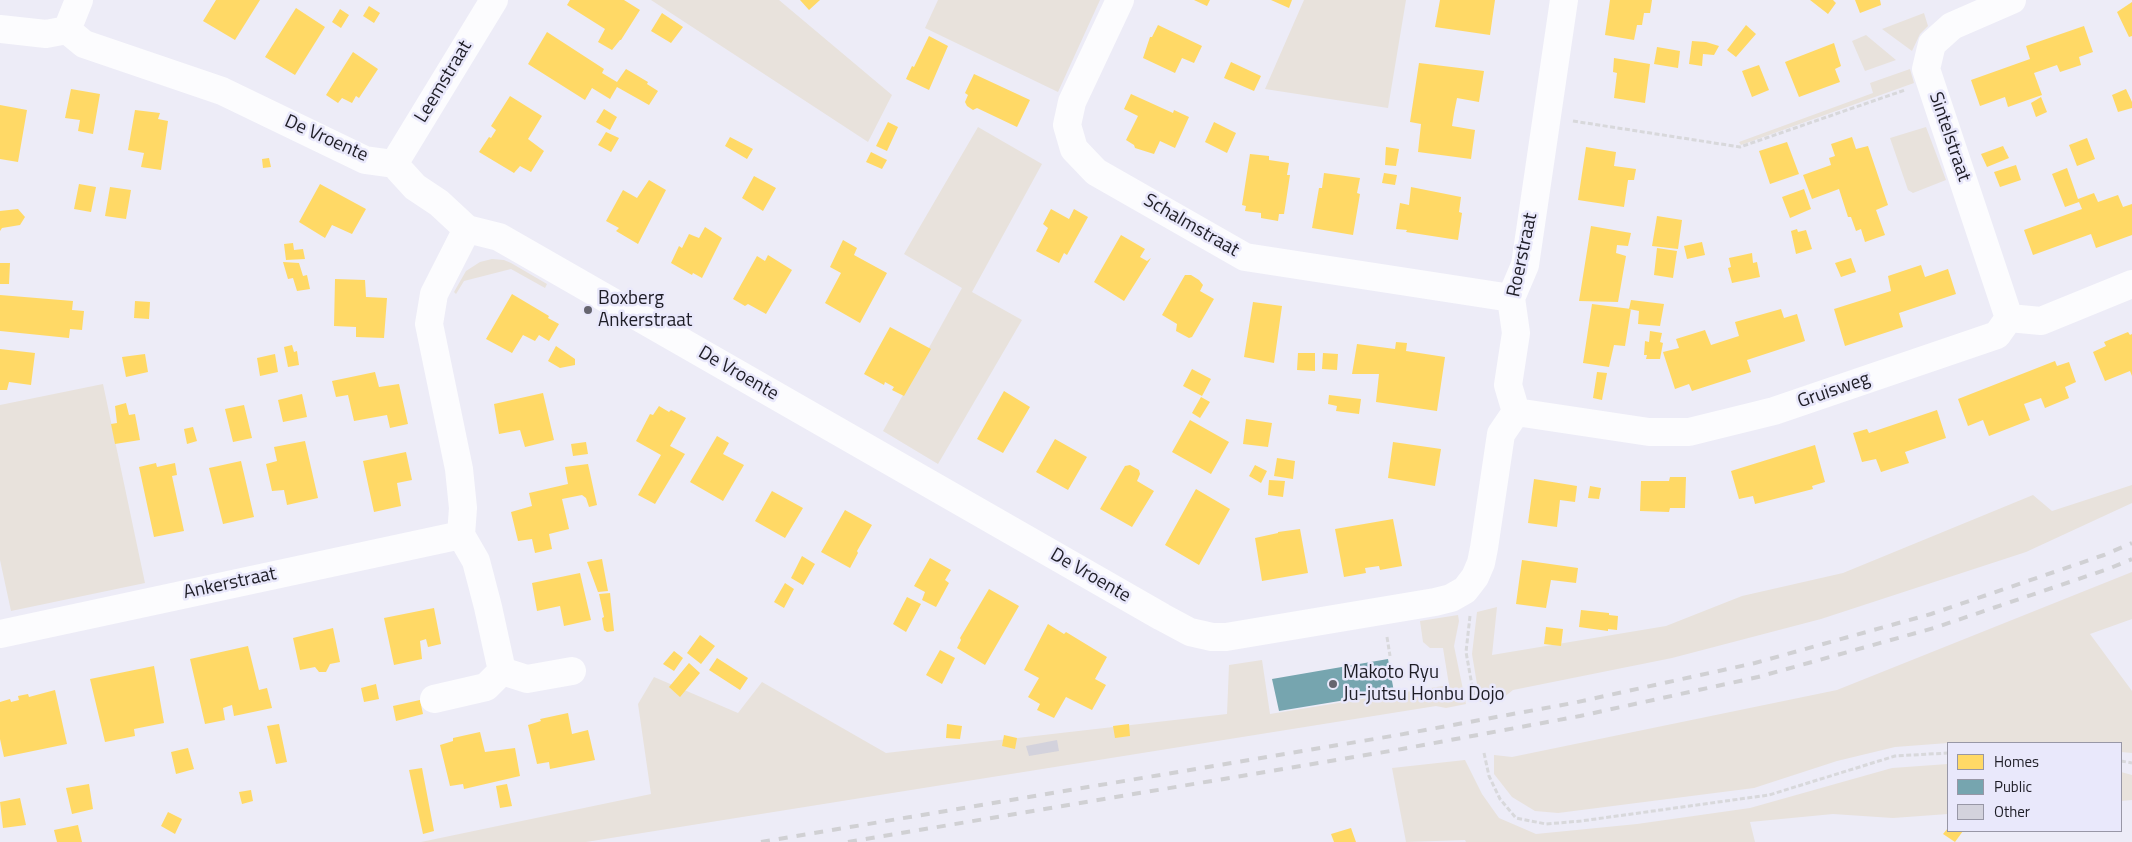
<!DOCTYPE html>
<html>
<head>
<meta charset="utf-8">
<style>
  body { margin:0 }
  #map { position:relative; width:2132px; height:842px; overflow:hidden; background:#edecf7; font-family:"Titillium Web",sans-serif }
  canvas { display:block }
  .legend { position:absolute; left:1947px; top:742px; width:175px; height:90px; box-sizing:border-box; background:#e9e8fb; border:1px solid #9897a6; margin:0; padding:6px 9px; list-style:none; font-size:15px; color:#1e1d26 }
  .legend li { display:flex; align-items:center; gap:10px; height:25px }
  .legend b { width:25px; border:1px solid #9897a6 }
</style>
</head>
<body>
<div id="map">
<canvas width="2132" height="842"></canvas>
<ul class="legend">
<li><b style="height:14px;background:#ffd966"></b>Homes</li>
<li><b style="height:14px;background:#76a5af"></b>Public</li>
<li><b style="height:14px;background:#d3d2dc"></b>Other</li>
</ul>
</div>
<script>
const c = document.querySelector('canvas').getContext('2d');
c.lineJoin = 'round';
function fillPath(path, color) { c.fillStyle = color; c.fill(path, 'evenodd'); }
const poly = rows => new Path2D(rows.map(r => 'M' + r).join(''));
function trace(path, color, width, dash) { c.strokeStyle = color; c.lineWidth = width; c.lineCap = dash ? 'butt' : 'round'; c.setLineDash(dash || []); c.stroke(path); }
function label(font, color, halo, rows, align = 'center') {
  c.font = font + ' "Titillium Web",sans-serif'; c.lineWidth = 5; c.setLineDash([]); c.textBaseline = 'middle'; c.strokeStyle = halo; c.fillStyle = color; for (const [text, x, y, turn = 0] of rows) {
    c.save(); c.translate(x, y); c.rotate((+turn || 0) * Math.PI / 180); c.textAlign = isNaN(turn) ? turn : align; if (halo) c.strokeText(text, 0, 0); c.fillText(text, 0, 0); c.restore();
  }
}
fillPath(poly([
  [651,0,779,0,892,95,868,142],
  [938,0,1100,0,1058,92,925,28],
  [1304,0,1406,0,1388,108,1265,89],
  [1924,13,1928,26,1920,34,1912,51,1882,29],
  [1866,35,1896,60,1865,71,1852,41],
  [1910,69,1914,83,1741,145,1739,142,1873,93,1870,83],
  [978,127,1042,164,972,292,1022,320,938,464,883,431,962,288,904,254],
  [1926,127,1946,180,1913,193,1908,190,1890,138],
  [492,259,504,260,511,263,547,284,545,288,511,269,464,281,456,294,454,292,466,271,480,262],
  [103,384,145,583,11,611,0,560,0,405],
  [2132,485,2132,503,2026,552,1821,619,1672,658,1513,690,1503,698,1480,702,1472,654,1477,612,1497,607,1492,655,1666,626,1742,596,1843,573,2033,495,2052,511],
  [2132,572,2132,619,2090,634,2132,691,2132,753,2121,752,2121,743,1948,743,1895,747,1837,761,1754,788,1558,813,1535,811,1512,797,1494,774,1494,755,1512,757,1837,690],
  [1458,615,1459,621,1454,646,1466,704,1446,708,1436,706,586,842,421,842,651,794,638,704,654,677,738,713,762,682,886,753,1227,714,1229,665,1262,660,1270,714,1449,685,1443,648,1430,648,1423,642,1420,621],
  [1465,760,1482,794,1499,818,1536,834,1637,824,1750,808,1892,768,1948,764,1948,814,1893,818,1833,814,1750,822,1755,842,1466,842,1465,840,1406,842,1392,768],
  [2121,772,2132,775,2132,800,2121,801]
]), '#e8e2dc');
fillPath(poly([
  [216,0,260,0,235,40,203,21],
  [570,0,624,0,640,10,621,40,620,40,612,50,598,42,605,29,567,5],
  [800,0,820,0,809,10],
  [1194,0,1210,0,1207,6],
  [1271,0,1292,0,1289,8],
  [1440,0,1495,0,1490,35,1435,27],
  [1610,0,1652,0,1650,13,1644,13,1642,25,1637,25,1634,40,1605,35],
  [1810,0,1833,0,1836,3,1828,14],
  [1855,0,1880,0,1881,5,1860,13],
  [2132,2,2132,36,2129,37,2117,12],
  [369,6,380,13,374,23,363,16],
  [296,8,325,27,295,75,265,57],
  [340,9,349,15,341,28,332,22],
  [662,13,683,27,671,43,651,31],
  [1158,25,1202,46,1194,63,1182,58,1175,73,1143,58,1150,37,1152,37],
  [1746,25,1756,34,1736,57,1727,50],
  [2084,26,2093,52,2079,57,2081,65,2060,72,2057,65,2034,73,2042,95,2008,107,2005,97,1980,106,1971,80,2030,59,2026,46],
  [547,32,604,69,602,73,617,82,626,69,648,82,647,84,658,91,649,105,617,87,610,99,592,88,585,100,528,64],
  [929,36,948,46,929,90,906,79,912,66,914,67],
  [1692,41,1706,42,1719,46,1714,55,1703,54,1702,66,1689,64],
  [1834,43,1841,66,1835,69,1840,82,1799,97,1785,62],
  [1657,47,1680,51,1678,68,1654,64],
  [353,52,378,69,359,98,356,96,352,103,342,98,338,103,326,95],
  [1614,58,1650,64,1645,103,1614,98,1617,73,1613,72],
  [1231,62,1261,76,1254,91,1224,78],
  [1419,63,1484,71,1479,102,1457,98,1454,113,1452,126,1475,130,1471,159,1418,152,1421,124,1410,122],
  [1759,65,1769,90,1752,97,1742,71],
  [974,74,1030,100,1017,127,977,108,973,110,967,106,965,102,968,95,965,93],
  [71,89,100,94,93,134,78,131,80,120,65,118],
  [2126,89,2132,102,2132,108,2118,112,2112,95],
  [1131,94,1173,113,1174,110,1189,117,1175,148,1160,141,1154,154,1135,148,1134,145,1126,140,1138,116,1124,109],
  [510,96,542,116,528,139,544,151,531,172,520,166,514,173,479,152,489,137,491,138,496,130,491,126],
  [2041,97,2047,112,2036,117,2031,103],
  [0,105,27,110,18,162,0,159],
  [604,109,617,117,610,130,596,122],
  [135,110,160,113,158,119,168,121,161,170,141,167,144,153,128,150],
  [888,122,898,127,887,151,876,146],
  [1214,122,1236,133,1227,153,1205,142],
  [606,132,619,138,611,152,598,145],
  [730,137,753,149,747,159,725,146],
  [1852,137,1856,149,1868,146,1888,205,1876,210,1885,235,1865,242,1861,229,1856,231,1851,217,1848,217,1839,189,1812,199,1803,175,1831,165,1829,158,1835,156,1831,144],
  [2087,138,2095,159,2077,166,2069,145],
  [1787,142,1799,174,1770,184,1759,151],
  [2003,146,2009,158,1987,167,1981,154],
  [1386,147,1399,149,1396,166,1385,165],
  [1586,147,1616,152,1614,166,1636,169,1634,180,1628,180,1624,207,1578,200],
  [871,152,887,160,882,169,866,162],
  [1250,154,1269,156,1269,160,1289,163,1287,175,1290,175,1284,214,1279,214,1278,221,1261,218,1261,213,1245,211,1246,206,1242,205],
  [269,158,271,167,263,168,262,159],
  [2016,165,2021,180,2000,187,1994,172],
  [2067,168,2078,199,2094,193,2098,202,2118,195,2123,207,2132,204,2132,235,2096,248,2091,234,2033,255,2024,230,2082,209,2079,202,2065,207,2052,174],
  [1324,173,1360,178,1357,193,1360,194,1353,235,1312,228,1319,188,1322,188],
  [1384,173,1397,175,1395,185,1382,183],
  [754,176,776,188,763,211,742,198],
  [649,180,666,190,638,244,616,231,619,228,606,221,623,190,637,198],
  [79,184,96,187,91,212,74,209],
  [320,184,366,209,352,234,332,225,325,238,299,222],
  [110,187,131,190,126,219,105,216],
  [1411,187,1461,197,1459,212,1462,213,1458,240,1406,232,1407,230,1396,229,1400,203,1409,205],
  [1804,189,1811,209,1790,218,1782,197],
  [18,209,25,217,20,225,2,228,0,231,0,211],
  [1051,209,1069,219,1074,209,1088,217,1067,255,1064,253,1059,263,1036,251,1048,228,1043,224],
  [1657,216,1682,220,1678,249,1652,246],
  [1591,226,1631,233,1628,246,1617,245,1616,253,1626,256,1618,302,1579,301],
  [705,227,722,238,702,278,693,273,692,275,671,263,679,246,682,248,689,234,699,238],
  [1797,229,1798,232,1806,230,1812,249,1796,254,1791,231],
  [1121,235,1145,249,1140,257,1147,261,1151,258,1124,301,1094,282],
  [843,240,857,248,854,255,887,273,860,323,825,303,841,273,830,267],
  [1702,242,1705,255,1687,259,1684,246],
  [293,243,294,250,303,249,305,259,286,260,284,244],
  [1657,248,1677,251,1673,278,1654,275],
  [1752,253,1753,263,1757,262,1760,277,1732,283,1728,268,1731,267,1729,258],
  [768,255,792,270,766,314,748,304,745,306,733,299,757,256,765,261],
  [1851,258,1856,272,1841,277,1835,263],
  [283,262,299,263,303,276,307,275,310,289,297,291,293,278,288,279],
  [0,263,10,263,9,284,0,284],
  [1921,265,1925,277,1948,269,1956,294,1899,313,1903,327,1845,346,1834,309,1891,291,1888,276],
  [1185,275,1191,275,1199,280,1203,285,1200,291,1214,299,1192,337,1189,338,1176,331,1177,324,1162,315],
  [335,279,365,280,366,297,387,298,384,338,356,337,356,327,334,326],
  [512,294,549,316,548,318,559,324,549,341,539,335,535,341,523,335,512,353,486,339],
  [0,295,73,301,72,310,84,311,82,330,70,329,69,338,0,331],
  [1631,300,1664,304,1660,326,1638,324,1639,311,1629,309],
  [135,301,150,302,149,319,134,318],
  [1253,302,1282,306,1274,363,1244,357],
  [1592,304,1631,309,1625,346,1614,345,1609,367,1583,363],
  [1781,309,1784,318,1797,314,1805,341,1747,360,1751,372,1692,391,1689,384,1675,389,1663,352,1679,348,1676,339,1705,330,1711,345,1739,336,1735,322],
  [890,327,931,349,904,396,892,390,894,387,885,382,884,385,864,374],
  [1650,331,1662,333,1660,342,1663,343,1660,359,1646,359,1647,355,1644,355,1645,341,1649,342],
  [2128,332,2130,335,2132,334,2132,376,2130,371,2105,381,2093,352,2106,346,2104,342],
  [1396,342,1407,343,1406,351,1445,357,1437,411,1376,402,1379,374,1352,374,1357,344,1395,349],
  [292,345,294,352,297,351,299,365,288,367,284,347],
  [556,346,575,359,575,365,560,368,548,361],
  [0,349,35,353,31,385,9,382,7,390,0,390],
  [1298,353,1315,353,1315,371,1297,370],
  [1323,353,1338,354,1337,370,1322,369],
  [145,354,148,372,126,377,122,357],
  [275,354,278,372,260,376,257,358],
  [2055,361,2057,366,2069,362,2076,382,2065,387,2069,398,2045,408,2041,398,2024,404,2030,420,1989,436,1983,420,1968,426,1958,399],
  [1192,369,1211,379,1202,396,1183,386],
  [375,372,379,387,399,384,408,424,390,428,387,415,354,421,348,395,336,397,332,381],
  [1597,372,1607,373,1602,400,1593,398],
  [1004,391,1030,407,1003,453,977,439],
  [543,393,554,440,525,447,520,430,499,434,494,404],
  [302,394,307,417,283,422,278,400],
  [1329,395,1361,399,1359,414,1336,411,1337,406,1328,404],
  [1201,397,1210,402,1200,418,1192,413],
  [126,403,129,415,135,414,140,440,115,444,111,424,117,423,115,406],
  [244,405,252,438,233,442,225,409],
  [659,406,669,412,671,410,686,418,670,446,685,454,655,504,638,495,661,455,636,441,650,414,653,415],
  [1937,410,1946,438,1905,452,1909,463,1881,472,1876,459,1862,462,1853,433,1867,429,1869,433],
  [1246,419,1272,423,1268,447,1243,444],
  [1190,420,1229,442,1211,474,1172,452],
  [193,427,197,441,187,444,184,429],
  [717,436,729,443,723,454,744,465,723,501,690,482],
  [1055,439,1087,457,1068,490,1036,472],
  [305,441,318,498,287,505,284,490,272,491,266,464,277,461,274,447],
  [586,442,588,454,573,456,571,444],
  [1393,442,1441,449,1435,486,1388,478],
  [1815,445,1825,482,1812,486,1813,489,1755,504,1753,496,1739,499,1731,471],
  [406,452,412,480,397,483,401,506,374,512,363,461],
  [1277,458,1295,461,1293,479,1274,476],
  [241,461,254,517,223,524,209,468],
  [156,463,157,467,175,463,177,475,172,476,184,531,154,537,139,467],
  [588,464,597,505,589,507,586,498,582,495,562,499,569,529,549,534,552,549,535,553,532,539,518,541,511,512,532,506,529,493,568,484,565,467],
  [1130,465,1139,470,1140,474,1137,481,1154,491,1132,527,1100,509,1125,466],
  [1255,465,1267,471,1261,483,1249,476],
  [1670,477,1686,477,1685,508,1670,508,1669,512,1640,511,1641,481,1669,481],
  [1534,479,1577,486,1575,502,1560,500,1557,527,1528,523],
  [1269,480,1285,481,1283,497,1268,495],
  [1590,486,1601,488,1599,499,1588,498],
  [1196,489,1230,509,1199,565,1165,545],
  [772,491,803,508,785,538,755,521],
  [845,510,872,525,857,551,858,553,850,568,821,552],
  [1393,519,1402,566,1380,570,1379,566,1365,568,1366,573,1344,577,1335,529],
  [1300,529,1308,573,1262,581,1255,538,1278,533,1278,532],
  [802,556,815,564,803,585,791,578],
  [930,558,951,570,945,580,949,583,936,607,922,600,925,592,914,586],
  [602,559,608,591,598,592,587,562],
  [1522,560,1578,568,1576,583,1551,580,1546,608,1516,604],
  [580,573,591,620,564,626,560,606,537,611,532,583],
  [785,583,794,589,784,608,774,602],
  [989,589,1019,606,985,665,957,648,961,640,960,638],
  [610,593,614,631,607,632,604,630,602,618,604,617,599,594],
  [907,597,921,604,906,632,893,624],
  [434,608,441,644,428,647,426,639,420,641,422,659,394,665,384,618],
  [1581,610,1609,613,1609,615,1618,616,1617,630,1608,629,1608,631,1579,627],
  [1048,624,1064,634,1066,632,1107,657,1095,679,1106,685,1092,710,1066,697,1054,718,1037,710,1040,704,1028,697,1039,678,1024,670],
  [1546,627,1563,629,1561,646,1544,644],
  [333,628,340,662,330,664,326,672,319,672,315,667,300,670,293,638],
  [700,635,715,646,701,664,687,653],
  [248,646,259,690,267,688,272,708,234,716,232,705,223,708,225,720,205,724,190,659],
  [940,650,955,658,942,684,926,675],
  [674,651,683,658,674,671,663,664],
  [717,658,748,678,740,690,709,670],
  [689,663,700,673,680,697,669,687],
  [154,666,164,723,134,729,135,736,105,742,90,679],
  [376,684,379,699,364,702,361,688],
  [55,690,67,744,4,757,0,739,0,702,10,699,11,702,19,700,18,696,28,694,29,697],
  [420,700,423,714,396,721,393,706],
  [568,713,572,734,588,730,595,760,550,769,549,762,537,764,528,725,541,721,540,719],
  [279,724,287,762,276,764,267,726],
  [947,724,962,726,960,739,946,738],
  [1129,724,1130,736,1115,738,1113,726],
  [480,732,485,752,515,748,520,776,464,789,463,784,450,786,440,745,453,741,453,738],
  [1004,735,1017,738,1015,749,1002,746],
  [188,748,194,769,176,774,171,752],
  [422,768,434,831,423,834,409,770],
  [89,784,93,809,72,814,66,788],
  [507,784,512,806,500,808,496,786],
  [251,790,253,801,242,804,239,792],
  [20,798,26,825,3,828,0,802],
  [168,812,182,819,175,834,161,826],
  [78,825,82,842,57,842,54,830],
  [1351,828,1356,842,1334,842,1331,834],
  [1948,828,1948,831,1963,831,1955,842,1943,834]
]), '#ffd966');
fillPath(poly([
  [1388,659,1394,692,1279,711,1272,679]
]), '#76a5af');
fillPath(poly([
  [1057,740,1059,751,1029,756,1026,746]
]), '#d3d2dc');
trace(poly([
  [1573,121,1740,147,1905,90],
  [1470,616,1466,652,1475,702],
  [1387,637,1390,656],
  [1484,753,1489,776,1500,799,1516,818,1546,824,1581,821,1769,795,1895,756,1948,753],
  [2121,761,2132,763]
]), '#d8d8db', 3, [5, 2.5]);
trace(poly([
  [1120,0,1072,102,1067,125,1074,149,1096,172,1245,257,1511,298],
  [0,29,46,34,67,30,84,44,222,91,365,160,394,164,415,187,439,203,467,229,499,237,1162,617,1190,632,1212,637,1226,637,1435,602,1451,598,1465,590,1475,577,1481,563,1484,548,1501,434,1516,412,1508,385,1516,333,1511,298,1525,265,1564,0],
  [67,30,79,0],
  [394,164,494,0],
  [467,229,434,294,429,324,459,469,463,508,461,535,476,561,488,607,502,671],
  [2009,318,1926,69,1932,44,1952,26,2012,0],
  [1516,412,1649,432,1689,432,1774,411,1997,335,2009,318,2041,321,2132,284],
  [0,634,461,535],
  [434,699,486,687,502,671,527,679,572,671]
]), '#fcfcfe', 28);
trace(poly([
  [761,842,1398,735,1573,703,1755,663,1931,614,2104,555,2132,543],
  [848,842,1402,749,1580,716,1758,677,1934,628,2108,569,2132,559]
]), '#d0d0d3', 4, [9, 9]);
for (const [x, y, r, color] of [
  [588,310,5,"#66656f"],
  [1333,684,5,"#66656f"]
]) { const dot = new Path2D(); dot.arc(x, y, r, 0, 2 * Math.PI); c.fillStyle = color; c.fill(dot); trace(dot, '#e9e8fb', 2); }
label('19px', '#1e1d26', '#e9e8fb', [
  ["Leemstraat",444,82,-59],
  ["Sintelstraat",1949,137,71],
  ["De Vroente",326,139,24],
  ["Schalmstraat",1191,226,30],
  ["Roerstraat",1523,255,-78],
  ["De Vroente",738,374,30],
  ["Gruisweg",1834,391,-19],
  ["De Vroente",1090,576,30],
  ["Ankerstraat",230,584,-12]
]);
label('19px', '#1e1d26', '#e9e8fb', [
  ["Boxberg",598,299],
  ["Ankerstraat",598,321],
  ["Makoto Ryu",1343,673],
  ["Ju-jutsu Honbu Dojo",1343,695]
], 'left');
</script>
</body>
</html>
